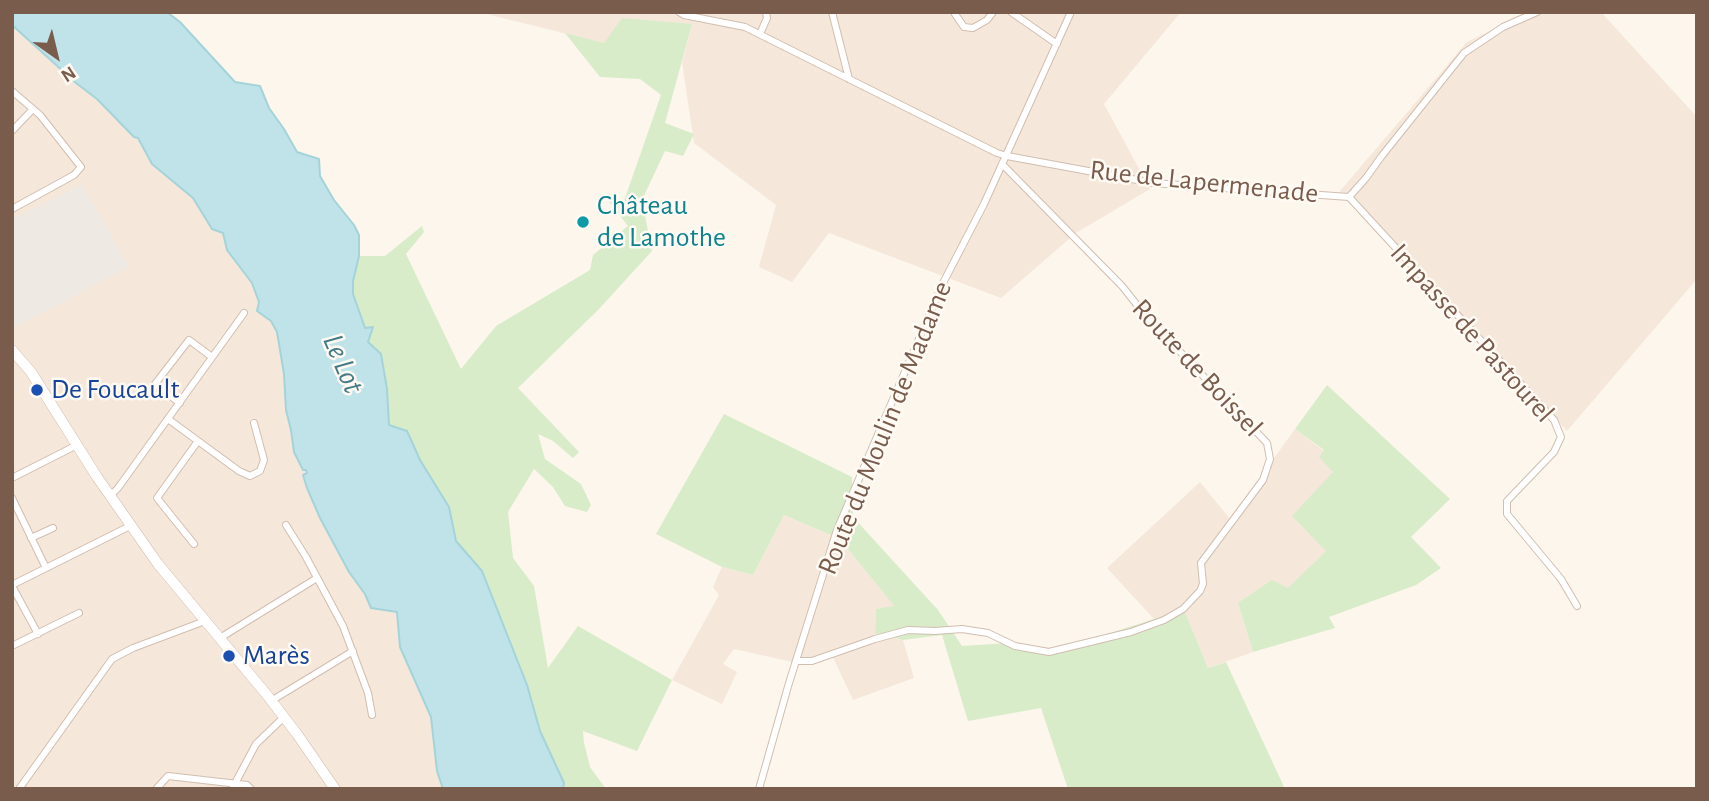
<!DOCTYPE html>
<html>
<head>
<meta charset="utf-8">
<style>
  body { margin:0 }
  #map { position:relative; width:1709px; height:801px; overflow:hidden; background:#fdf6ec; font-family:"Alegreya Sans",sans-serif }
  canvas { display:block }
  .frame { position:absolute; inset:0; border:14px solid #7a5c4d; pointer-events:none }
  .north { position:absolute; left:21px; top:21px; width:70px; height:70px; -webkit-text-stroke:5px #fffaf3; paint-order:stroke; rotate:146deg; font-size:19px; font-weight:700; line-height:28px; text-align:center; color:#7a5c4d }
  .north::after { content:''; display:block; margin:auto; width:24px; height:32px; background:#7a5c4d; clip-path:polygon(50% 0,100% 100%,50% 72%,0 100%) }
</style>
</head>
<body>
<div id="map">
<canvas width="1709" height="801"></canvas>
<div class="frame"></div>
<div class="north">N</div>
</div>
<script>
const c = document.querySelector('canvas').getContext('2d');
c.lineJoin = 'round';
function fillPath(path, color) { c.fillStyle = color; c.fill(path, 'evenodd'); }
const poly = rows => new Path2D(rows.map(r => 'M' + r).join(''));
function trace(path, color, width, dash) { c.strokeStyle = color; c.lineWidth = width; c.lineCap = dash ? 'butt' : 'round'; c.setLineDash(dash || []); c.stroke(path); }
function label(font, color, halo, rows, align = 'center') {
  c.font = font + ' "Alegreya Sans",sans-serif'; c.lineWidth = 5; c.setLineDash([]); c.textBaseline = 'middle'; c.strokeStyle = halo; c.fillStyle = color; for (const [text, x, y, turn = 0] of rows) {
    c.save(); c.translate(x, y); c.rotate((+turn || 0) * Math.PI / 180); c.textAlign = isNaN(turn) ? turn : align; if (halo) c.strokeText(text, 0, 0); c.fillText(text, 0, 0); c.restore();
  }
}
fillPath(poly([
  [478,12,1181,12,1104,104,1150,189,1076,233,1001,298,829,233,792,282,759,267,776,205,694,143,682,62,692,25,604,43],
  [1529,12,1601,12,1697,117,1697,279,1567,431,1340,191,1467,42],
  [12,25,76,83,97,99,134,137,138,138,152,164,193,198,212,229,223,233,227,250,252,283,259,302,257,311,271,321,277,332,285,374,286,410,291,430,294,452,306,469,320,518,349,572,365,594,371,608,397,611,400,647,431,717,437,771,443,789,12,789],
  [1295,429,1324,451,1333,472,1326,551,1288,589,1238,603,1253,652,1208,668,1183,609,1154,619,1107,568,1200,482,1230,519],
  [784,515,840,539,895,607,876,609,875,633,903,640,914,678,853,700,831,653,797,663,734,649,723,664,737,672,722,704,672,680,719,595,713,587,722,567,753,575]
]), '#f5e8da');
fillPath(poly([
  [82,184,129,267,12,329,12,220]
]), '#efe9e4');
fillPath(poly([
  [622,18,692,24,665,123,694,134,683,156,665,151,642,200,652,251,599,309,518,388,579,452,573,458,553,441,538,434,545,459,581,484,591,505,587,512,565,506,553,487,534,469,508,512,513,558,534,586,548,668,578,626,672,680,637,751,583,731,584,743,590,767,606,789,563,789,564,783,540,731,527,685,482,571,456,541,449,507,420,460,407,432,389,426,387,389,381,354,368,342,372,327,365,328,353,294,353,281,359,256,385,256,422,226,424,232,406,254,461,369,496,326,590,270,593,255,628,226,606,198,609,193,624,201,661,95,640,79,600,77,565,33,604,43],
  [1327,385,1450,499,1411,537,1441,568,1416,585,1329,617,1335,628,1253,652,1238,603,1272,580,1288,588,1326,551,1292,516,1333,472,1319,457,1324,450,1295,429],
  [724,414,852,477,853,517,938,610,962,646,1008,643,1045,654,1154,619,1183,608,1208,668,1226,662,1285,789,1068,789,1041,708,968,721,942,635,903,640,875,633,876,609,894,606,840,539,784,515,753,575,722,567,656,534]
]), '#d8ecc9');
const water = poly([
  [12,12,167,12,180,22,235,82,260,86,269,108,284,129,297,152,319,159,320,176,334,200,354,225,359,235,359,256,353,281,353,294,365,328,373,327,368,342,381,354,387,389,389,425,407,431,420,460,449,507,456,541,482,571,527,685,540,731,564,783,563,789,443,789,437,771,431,717,400,647,397,612,371,608,365,594,349,572,320,518,307,488,303,475,307,473,306,470,303,470,294,452,291,430,286,410,284,374,277,332,271,321,257,311,259,302,252,283,227,250,223,233,212,229,193,198,152,164,138,138,134,137,97,99,76,83,12,25,12,12]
]);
fillPath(water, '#bfe3e8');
trace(water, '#a5d3da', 2);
const minor = poly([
  [679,12,684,15,745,27,997,153,1007,156,1153,183,1349,197],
  [832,12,849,79],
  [1011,12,1057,44],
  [955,14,964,27,973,28,987,20,993,12],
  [760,34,767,18,766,12],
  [12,91,40,115,81,167,74,175,12,209],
  [12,131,33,109],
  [1349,197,1554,420,1561,437,1554,452,1507,501,1507,514,1561,579,1577,606],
  [1349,197,1366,178,1381,157,1464,53,1503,27,1537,12],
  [180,403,155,384,189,340,212,357],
  [168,419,239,471,250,476,260,471,264,460,254,423],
  [12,478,77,445],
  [110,496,118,488,244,313],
  [12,498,46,568],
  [286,525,306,557,343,626,368,693,372,715],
  [31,538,53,528],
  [194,544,157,498,198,441],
  [12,585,130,526],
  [12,586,38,634],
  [220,638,317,578],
  [12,646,79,613],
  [796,661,812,661,875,639,908,630,935,631,962,629,988,633,1015,646,1049,652,1131,632,1164,620,1183,609,1200,591,1203,584,1201,563,1263,480,1270,459,1267,443,1145,315,1122,286,1002,164],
  [271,701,353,651],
  [157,788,168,776,247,785,251,789],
  [19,789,112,659,133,648,205,621],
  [232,789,256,744,284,717],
  [759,789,789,683,837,530,943,283,984,204,1071,12]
]);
const secondary = poly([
  [12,350,31,372,97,477,158,564,267,695,297,734,335,789]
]);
trace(minor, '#d1beb0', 8);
trace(secondary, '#d6c0b0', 11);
trace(minor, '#fff', 6);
trace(secondary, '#fff', 10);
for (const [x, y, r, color] of [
  [583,222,7,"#0f9aa8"],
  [37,390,7,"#1a4fb4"],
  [229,656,7,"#1a4fb4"]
]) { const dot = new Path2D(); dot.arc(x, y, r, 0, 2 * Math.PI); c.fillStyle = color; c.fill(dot); trace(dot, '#fffaf3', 2.5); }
label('28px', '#7a5c4d', '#fffaf3', [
  ["Rue de Lapermenade",1204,182,6],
  ["Impasse de Pastourel",1472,333,48],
  ["Route de Boissel",1197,368,47],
  ["Route du Moulin de Madame",885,428,-68]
]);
label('28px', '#0d838f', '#fffaf3', [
  ["Château",597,206],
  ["de Lamothe",597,238]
], 'left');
label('28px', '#164399', '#fffaf3', [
  ["De Foucault",51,390],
  ["Marès",243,656]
], 'left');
label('italic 30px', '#437c86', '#fffaf3', [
  ["Le Lot",343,364,67]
]);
</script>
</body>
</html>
